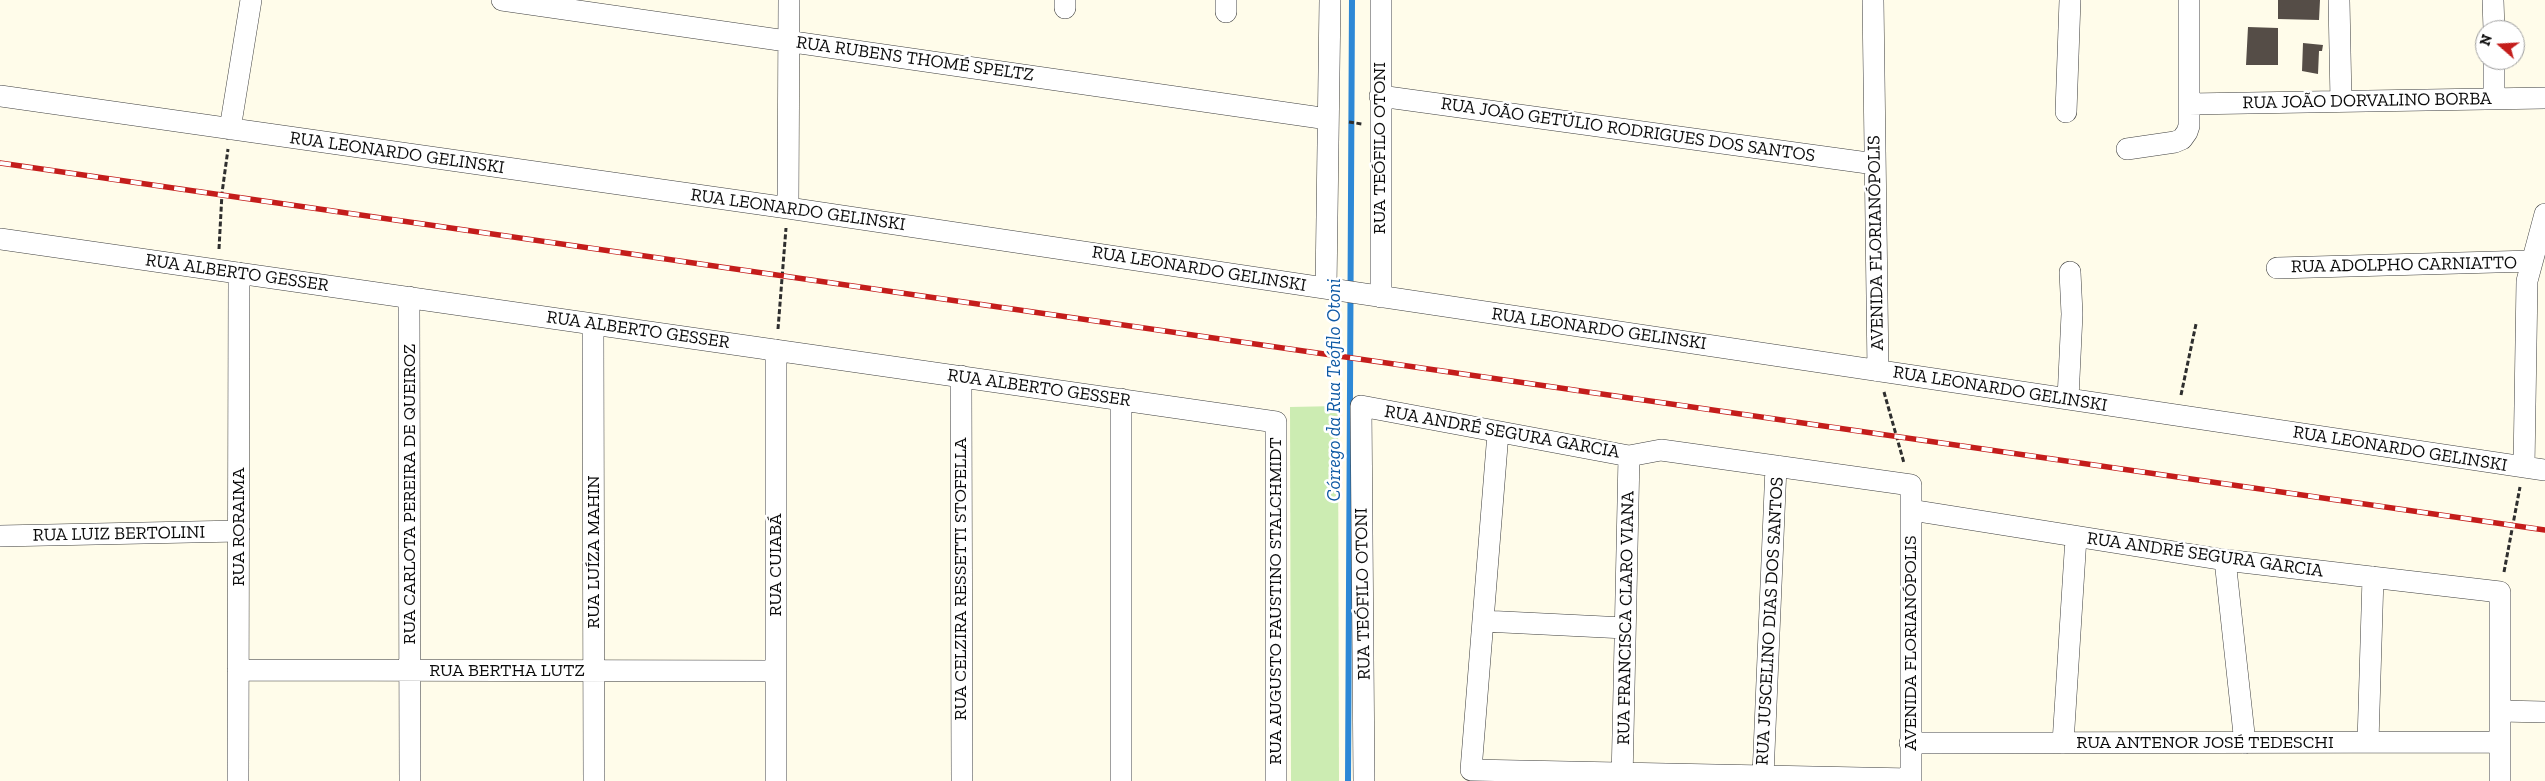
<!DOCTYPE html>
<html>
<head>
<meta charset="utf-8">
<style>
  body { margin:0 }
  #map { position:relative; width:2545px; height:781px; overflow:hidden; background:#fffcea; font-family:"Zilla Slab",serif }
  canvas { display:block }
  .north { position:absolute; left:2475px; top:20px; width:50px; height:50px; box-sizing:border-box; background:#fff; border:1px solid #9e9e9e; border-radius:50%; rotate:289deg; font-size:14px; font-weight:700; line-height:20px; text-align:center; color:#0c0c0c }
  .north::after { content:''; display:block; margin:auto; width:18px; height:22px; background:#c41d1b; clip-path:polygon(50% 0,100% 100%,50% 72%,0 100%) }
</style>
</head>
<body>
<div id="map">
<canvas width="2545" height="781"></canvas>
<div class="north">N</div>
</div>
<script>
const c = document.querySelector('canvas').getContext('2d');
c.lineJoin = 'round';
function fillPath(path, color) { c.fillStyle = color; c.fill(path, 'evenodd'); }
const poly = rows => new Path2D(rows.map(r => 'M' + r).join(''));
function trace(path, color, width, dash) { c.strokeStyle = color; c.lineWidth = width; c.lineCap = dash ? 'butt' : 'round'; c.setLineDash(dash || []); c.stroke(path); }
function label(font, color, halo, rows, align = 'center') {
  c.font = font + ' "Zilla Slab",serif'; c.lineWidth = 5; c.setLineDash([]); c.textBaseline = 'middle'; c.strokeStyle = halo; c.fillStyle = color; for (const [text, x, y, turn = 0] of rows) {
    c.save(); c.translate(x, y); c.rotate((+turn || 0) * Math.PI / 180); c.textAlign = isNaN(turn) ? turn : align; if (halo) c.strokeText(text, 0, 0); c.fillText(text, 0, 0); c.restore();
  }
}
fillPath(poly([
  [1338,406,1339,781,1291,781,1290,407]
]), '#ccecb2');
trace(poly([
  [1348,781,1352,0]
]), '#2d88d6', 6);
fillPath(poly([
  [2278,0,2320,0,2319,20,2278,19],
  [2248,27,2278,28,2278,65,2246,65],
  [2303,43,2323,45,2322,51,2319,51,2318,74,2302,71]
]), '#554d47');
const street = poly([
  [502,0,1328,119],
  [1065,0,1065,8],
  [1226,0,1226,12],
  [1873,0,1878,371],
  [2339,0,2341,101],
  [2493,0,2494,30],
  [2494,60,2494,99],
  [0,96,788,208,2545,470],
  [1380,96,1875,164],
  [2189,104,2545,98],
  [2066,112,2070,0],
  [230,129,251,0],
  [2127,149,2175,142,2182,139,2187,132,2189,126,2189,0],
  [788,208,789,0],
  [0,239,1276,422,1276,781],
  [2277,268,2532,261],
  [1326,288,1330,0],
  [409,297,410,781],
  [1381,297,1381,0],
  [593,324,594,781],
  [961,376,962,781],
  [1121,399,1121,781],
  [2068,399,2072,314,2070,272],
  [1498,433,1471,770,1911,779],
  [2524,467,2527,281,2545,214],
  [1911,510,2225,560,2500,592,2500,781],
  [0,536,239,531],
  [2225,560,2245,743],
  [1483,621,1625,628],
  [238,670,776,671],
  [2500,711,2545,712],
  [2368,742,2373,577],
  [1910,743,2500,742],
  [2063,743,2076,537],
  [1763,776,1776,466],
  [238,781,239,273],
  [776,781,776,350],
  [1364,781,1361,406,1629,456,1661,450,1911,485,1911,781],
  [1622,781,1629,456]
]);
trace(street, '#3f3f3f', 22);
trace(poly([
  [1349,122,1362,124],
  [219,249,222,193,228,149],
  [778,329,786,228],
  [1884,392,1904,463],
  [2181,395,2196,324],
  [2504,572,2520,487]
]), '#2e2e2e', 3, [5, 2.5]);
trace(street, '#fff', 21);
const rail = poly([
  [0,163,2545,530]
]);
trace(rail, '#c41d1b', 5.5);
trace(rail, '#fff', 4, [11]);
label('18px', '#0c0c0c', '#fff', [
  ["RUA RUBENS THOMÉ SPELTZ",915,59,8],
  ["RUA JOÃO DORVALINO BORBA",2367,101,-1],
  ["RUA JOÃO GETÚLIO RODRIGUES DOS SANTOS",1628,130,8],
  ["RUA TEÓFILO OTONI",1380,148,-90],
  ["RUA LEONARDO GELINSKI",397,153,8],
  ["RUA LEONARDO GELINSKI",798,210,8],
  ["AVENIDA FLORIANÓPOLIS",1876,243,-91],
  ["RUA ADOLPHO CARNIATTO",2404,265,-1],
  ["RUA LEONARDO GELINSKI",1199,269,9],
  ["RUA ALBERTO GESSER",237,273,8],
  ["RUA LEONARDO GELINSKI",1599,329,8],
  ["RUA ALBERTO GESSER",638,330,8],
  ["RUA ALBERTO GESSER",1039,388,8],
  ["RUA LEONARDO GELINSKI",2000,389,9],
  ["RUA ANDRÉ SEGURA GARCIA",1502,432,10],
  ["RUA LEONARDO GELINSKI",2400,449,9],
  ["RUA CARLOTA PEREIRA DE QUEIROZ",410,494,-90],
  ["RUA RORAIMA",239,527,-90],
  ["RUA LUIZ BERTOLINI",119,534,-1],
  ["RUA LUÍZA MAHIN",594,552,-90],
  ["RUA ANDRÉ SEGURA GARCIA",2205,555,8],
  ["RUA CUIABÁ",776,565,-90],
  ["RUA CELZIRA RESSETTI STOFELLA",961,579,-90],
  ["RUA TEÓFILO OTONI",1363,594,-91],
  ["RUA AUGUSTO FAUSTINO STALCHMIDT",1276,601,-90],
  ["RUA FRANCISCA CLARO VIANA",1626,618,-89],
  ["RUA JUSCELINO DIAS DOS SANTOS",1770,621,-87],
  ["AVENIDA FLORIANÓPOLIS",1911,643,-90],
  ["RUA BERTHA LUTZ",507,671],
  ["RUA ANTENOR JOSÉ TEDESCHI",2205,743]
]);
label('italic 19px', '#0e59a4', '#fff', [
  ["Córrego da Rua Teófilo Otoni",1335,390,-90]
]);
</script>
</body>
</html>
